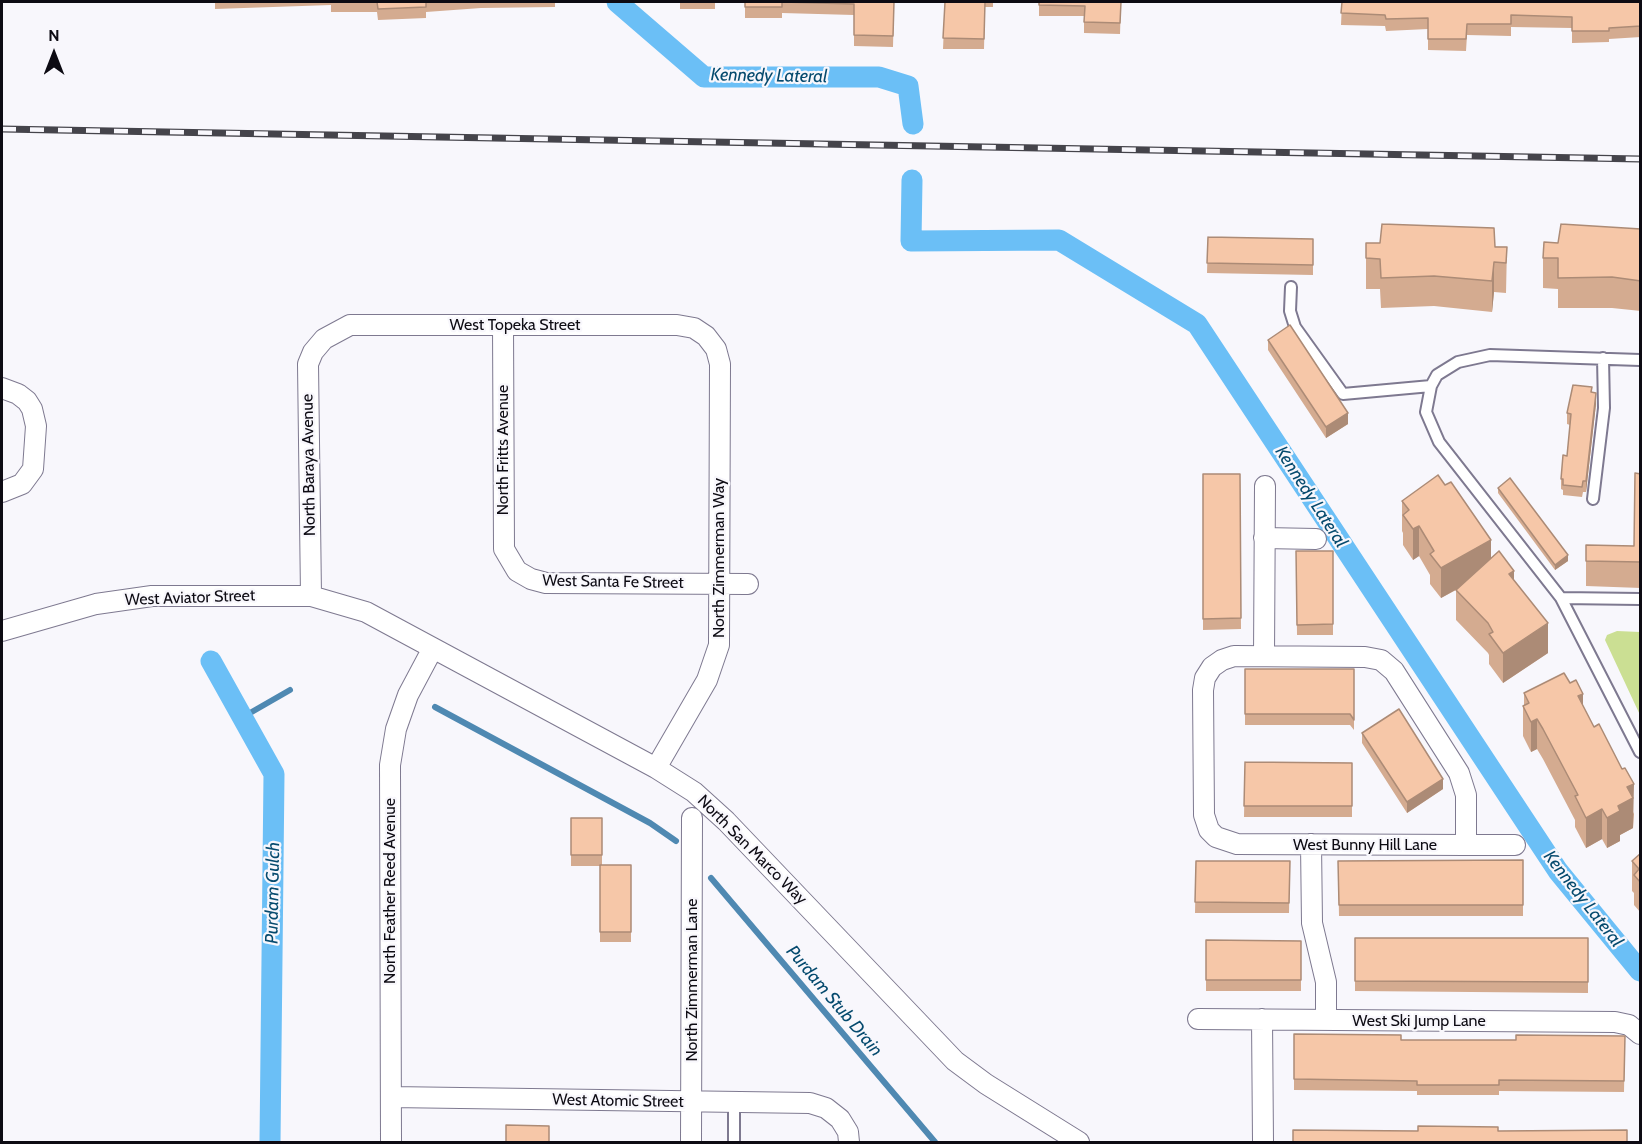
<!DOCTYPE html>
<html>
<head>
<meta charset="utf-8">
<style>
  body { margin:0 }
  #map { position:relative; width:1642px; height:1144px; overflow:hidden; background:#f8f7fc; font-family:Cabin,sans-serif }
  canvas { display:block }
  .frame { position:absolute; inset:0; border:3px solid #0d0b13; pointer-events:none }
  .north { position:absolute; left:24px; top:24px; width:60px; height:60px; -webkit-text-stroke:4px #f8f7fc; paint-order:stroke; rotate:0deg; font-size:16px; font-weight:700; line-height:24px; text-align:center; color:#0d0b13 }
  .north::after { content:''; display:block; margin:auto; width:21px; height:27px; background:#0d0b13; clip-path:polygon(50% 0,100% 100%,50% 72%,0 100%) }
</style>
</head>
<body>
<div id="map">
<canvas width="1642" height="1144"></canvas>
<div class="frame"></div>
<div class="north">N</div>
</div>
<script>
const c = document.querySelector('canvas').getContext('2d');
c.lineJoin = 'round';
function fillPath(path, color) { c.fillStyle = color; c.fill(path, 'evenodd'); }
const poly = rows => new Path2D(rows.map(r => 'M' + r).join(''));
function trace(path, color, width, dash) { c.strokeStyle = color; c.lineWidth = width; c.lineCap = dash ? 'butt' : 'round'; c.setLineDash(dash || []); c.stroke(path); }
function label(font, color, halo, rows, align = 'center') {
  c.font = font + ' Cabin,sans-serif'; c.lineWidth = 4.5; c.setLineDash([]); c.textBaseline = 'middle'; c.strokeStyle = halo; c.fillStyle = color; for (const [text, x, y, turn = 0] of rows) {
    c.save(); c.translate(x, y); c.rotate((+turn || 0) * Math.PI / 180); c.textAlign = isNaN(turn) ? turn : align; if (halo) c.strokeText(text, 0, 0); c.fillText(text, 0, 0); c.restore();
  }
}
fillPath(poly([
  [1617,631,1640,632,1640,715,1605,640,1607,635]
]), '#cbdf93');
trace(poly([
  [435,707,650,823,676,841],
  [243,717,290,690],
  [711,878,935,1142]
]), '#4f89b2', 6);
trace(poly([
  [617,2,704,77,879,77,908,86,913,124],
  [912,180,911,241,1059,240,1197,324,1558,871,1640,971],
  [211,661,274,774,270,1142]
]), '#6bbff6', 21);
const service = poly([
  [1291,287,1290,311,1295,327,1343,394,1431,386],
  [1640,360,1490,355,1458,362,1437,375,1431,386,1426,412,1439,442,1561,598,1640,752],
  [1593,499,1604,408,1603,358],
  [1561,598,1640,599],
  [734,1142,734,1103]
]);
const minor = poly([
  [503,325,504,549,517,571,531,579,546,583,748,584],
  [2,388,18,394,27,401,32,409,36,426,33,469,22,484,2,492],
  [1264,538,1316,539],
  [311,596,308,364,313,352,324,339,350,325,677,325,694,328,706,336,716,349,720,364,719,645,707,680,656,768],
  [2,631,96,604,152,596,311,596,366,612,656,768,694,792,726,821,955,1061,986,1084,1079,1142],
  [1264,656,1265,486],
  [1311,844,1312,923,1326,982,1326,1020],
  [1466,845,1466,795,1459,773,1394,671,1381,660,1365,657,1234,656,1222,660,1212,667,1205,678,1203,690,1204,815,1209,830,1216,837,1237,844,1466,845,1515,845],
  [1198,1019,1615,1022,1629,1025,1640,1034],
  [1262,1019,1263,1142],
  [391,1097,810,1103,826,1108,840,1119,848,1132,849,1142],
  [391,1142,390,765,396,729,408,695,433,648],
  [691,1142,692,818]
]);
trace(service, '#7e7990', 14);
trace(minor, '#7e7990', 22);
trace(service, '#fff', 10);
trace(minor, '#fff', 20);
const rail = poly([
  [2,129,1640,159]
]);
trace(rail, '#45444b', 7);
trace(rail, '#f8f7fc', 4.5, [14]);
fillPath(poly([
  [215,2,555,2,555,7,481,8,426,12,426,18,378,20,377,12,331,12,331,5,215,9],
  [680,2,715,2,715,9,680,9],
  [745,2,894,2,893,47,854,46,854,15,782,13,782,18,745,18],
  [945,2,993,2,993,7,985,7,984,49,943,49],
  [1039,2,1121,2,1120,34,1084,33,1084,16,1039,16],
  [1342,2,1641,2,1641,37,1609,39,1609,42,1572,43,1572,28,1511,27,1511,36,1467,35,1466,51,1428,50,1428,29,1386,31,1385,26,1341,25],
  [1641,229,1641,311,1612,308,1558,308,1558,289,1543,288,1543,258,1558,243],
  [1208,237,1313,239,1313,275,1207,273],
  [1380,243,1507,247,1506,293,1494,292,1492,312,1434,306,1381,308,1380,289,1366,289,1366,258],
  [1268,340,1348,424,1326,438,1268,350],
  [1592,392,1596,404,1586,492,1583,492,1582,497,1563,495,1563,490,1561,489,1561,479,1567,456,1570,425,1567,424,1567,413],
  [1203,474,1240,474,1241,629,1203,630],
  [1641,474,1641,588,1586,586,1586,545,1634,546],
  [1498,488,1568,561,1555,570,1498,493],
  [1402,501,1491,558,1514,581,1548,653,1503,683,1489,664,1489,655,1488,653,1456,620,1456,590,1441,598,1430,584,1430,575,1419,556,1413,560,1403,545,1403,533,1402,531],
  [1296,551,1333,551,1333,635,1297,635],
  [1245,669,1354,669,1354,730,1350,725,1245,725],
  [1524,693,1583,706,1634,814,1633,828,1620,835,1620,841,1607,848,1602,839,1586,848,1575,827,1575,820,1543,759,1537,749,1531,752,1523,736,1523,706,1524,705],
  [1362,733,1443,789,1407,813,1362,743],
  [1245,762,1352,763,1352,817,1244,817],
  [571,818,602,818,602,865,631,865,631,942,600,942,600,866,571,866],
  [1641,853,1641,913,1634,905,1634,893,1632,891,1632,861],
  [1523,860,1523,916,1339,916,1338,861],
  [1196,861,1290,861,1289,913,1195,913],
  [1355,938,1588,938,1588,993,1355,991],
  [1206,940,1301,941,1301,991,1206,991],
  [1294,1034,1401,1040,1516,1040,1625,1036,1624,1092,1499,1091,1499,1095,1417,1095,1417,1091,1294,1090]
]), '#d4ab90');
fillPath(poly([
  [1494,262,1494,292,1492,312,1492,281],
  [1596,393,1596,404,1586,492,1586,481],
  [1348,413,1348,424,1326,438,1326,427],
  [1419,526,1419,556,1413,560,1413,529],
  [1491,540,1491,570,1441,598,1441,568],
  [1568,555,1568,561,1555,570,1555,565],
  [1514,571,1514,601,1509,574],
  [1548,623,1548,653,1503,683,1503,653],
  [1583,694,1583,724,1578,696],
  [1537,719,1537,749,1531,752,1531,722],
  [1443,779,1443,789,1407,813,1407,802],
  [1634,784,1633,828,1620,835,1620,841,1607,848,1607,818,1618,806,1627,787],
  [1602,809,1602,839,1586,848,1586,818]
]), '#ac8b76');
const building = poly([
  [377,2,428,2,426,2,426,7,378,9,377,2],
  [745,2,894,2,893,36,854,35,854,4,782,2,782,7,745,7,745,2],
  [945,2,985,2,984,39,943,38,945,2],
  [1039,2,1121,2,1120,23,1084,22,1085,6,1039,5,1039,2],
  [1342,2,1641,2,1641,26,1609,28,1609,31,1572,31,1572,17,1511,15,1511,24,1467,24,1466,39,1428,39,1428,18,1386,19,1385,15,1341,13,1342,2],
  [1382,224,1494,228,1495,247,1507,247,1506,263,1494,262,1492,281,1434,276,1381,278,1380,259,1366,258,1366,243,1380,243,1382,224],
  [1561,224,1641,229,1641,281,1612,277,1558,278,1558,258,1543,258,1544,242,1558,243,1561,224],
  [1208,237,1313,239,1313,265,1207,263,1208,237],
  [1290,325,1348,413,1326,427,1268,340,1290,325],
  [1573,385,1592,387,1591,392,1596,393,1586,481,1583,481,1582,487,1563,485,1563,479,1561,479,1563,455,1567,456,1571,414,1567,413,1573,385],
  [1635,473,1641,474,1641,562,1586,561,1586,545,1634,546,1635,473],
  [1203,474,1240,474,1241,618,1203,619,1203,474],
  [1438,475,1445,485,1451,482,1491,540,1441,568,1430,554,1434,551,1419,526,1413,529,1403,515,1409,510,1402,501,1438,475],
  [1510,478,1568,555,1555,565,1498,488,1510,478],
  [1296,551,1333,551,1333,624,1297,625,1296,551],
  [1499,551,1514,571,1509,574,1548,623,1503,653,1489,634,1493,632,1488,623,1456,590,1499,551],
  [1245,669,1354,669,1354,720,1350,714,1245,714,1245,669],
  [1564,673,1570,683,1576,680,1583,694,1578,696,1594,727,1599,724,1622,769,1625,768,1634,784,1627,787,1633,798,1618,806,1620,811,1607,818,1602,809,1586,818,1575,796,1578,795,1543,729,1537,719,1531,722,1523,706,1529,703,1524,693,1564,673],
  [1399,709,1443,779,1407,802,1362,733,1399,709],
  [1245,762,1352,763,1352,806,1244,806,1245,762],
  [571,818,602,818,602,855,571,855,571,818],
  [1641,853,1641,883,1634,875,1639,869,1632,861,1641,853],
  [1523,860,1523,905,1339,905,1338,861,1523,860],
  [1196,861,1290,861,1289,903,1195,902,1196,861],
  [600,865,631,865,631,932,600,932,600,865],
  [1355,938,1588,938,1588,982,1355,981,1355,938],
  [1206,940,1301,941,1301,980,1206,980,1206,940],
  [1294,1034,1401,1035,1401,1040,1516,1040,1516,1035,1625,1036,1624,1081,1499,1080,1499,1085,1417,1085,1417,1081,1294,1079,1294,1034],
  [506,1125,549,1126,549,1143,506,1143,506,1125],
  [1418,1126,1498,1127,1498,1131,1627,1130,1627,1143,1293,1143,1293,1130,1418,1131,1418,1126]
]);
fillPath(building, '#f6c7a8');
trace(building, '#ac8b76', 1.5);
label('16px', '#0d0b13', '#f8f7fc', [
  ["West Topeka Street",515,325],
  ["North Fritts Avenue",503,450,-90],
  ["North Baraya Avenue",309,465,-91],
  ["North Zimmerman Way",719,558,-90],
  ["West Santa Fe Street",613,582,1],
  ["West Aviator Street",190,598,-2],
  ["West Bunny Hill Lane",1365,845],
  ["North San Marco Way",752,850,45],
  ["North Feather Reed Avenue",390,891,-90],
  ["North Zimmerman Lane",692,980,-90],
  ["West Ski Jump Lane",1419,1021],
  ["West Atomic Street",618,1101,1]
]);
label('italic 18px', '#054a6e', '#f8f7fc', [
  ["Kennedy Lateral",769,76,1],
  ["Kennedy Lateral",1311,497,57],
  ["Purdam Gulch",273,893,-89],
  ["Kennedy Lateral",1583,899,52],
  ["Purdam Stub Drain",834,1001,50]
]);
</script>
</body>
</html>
